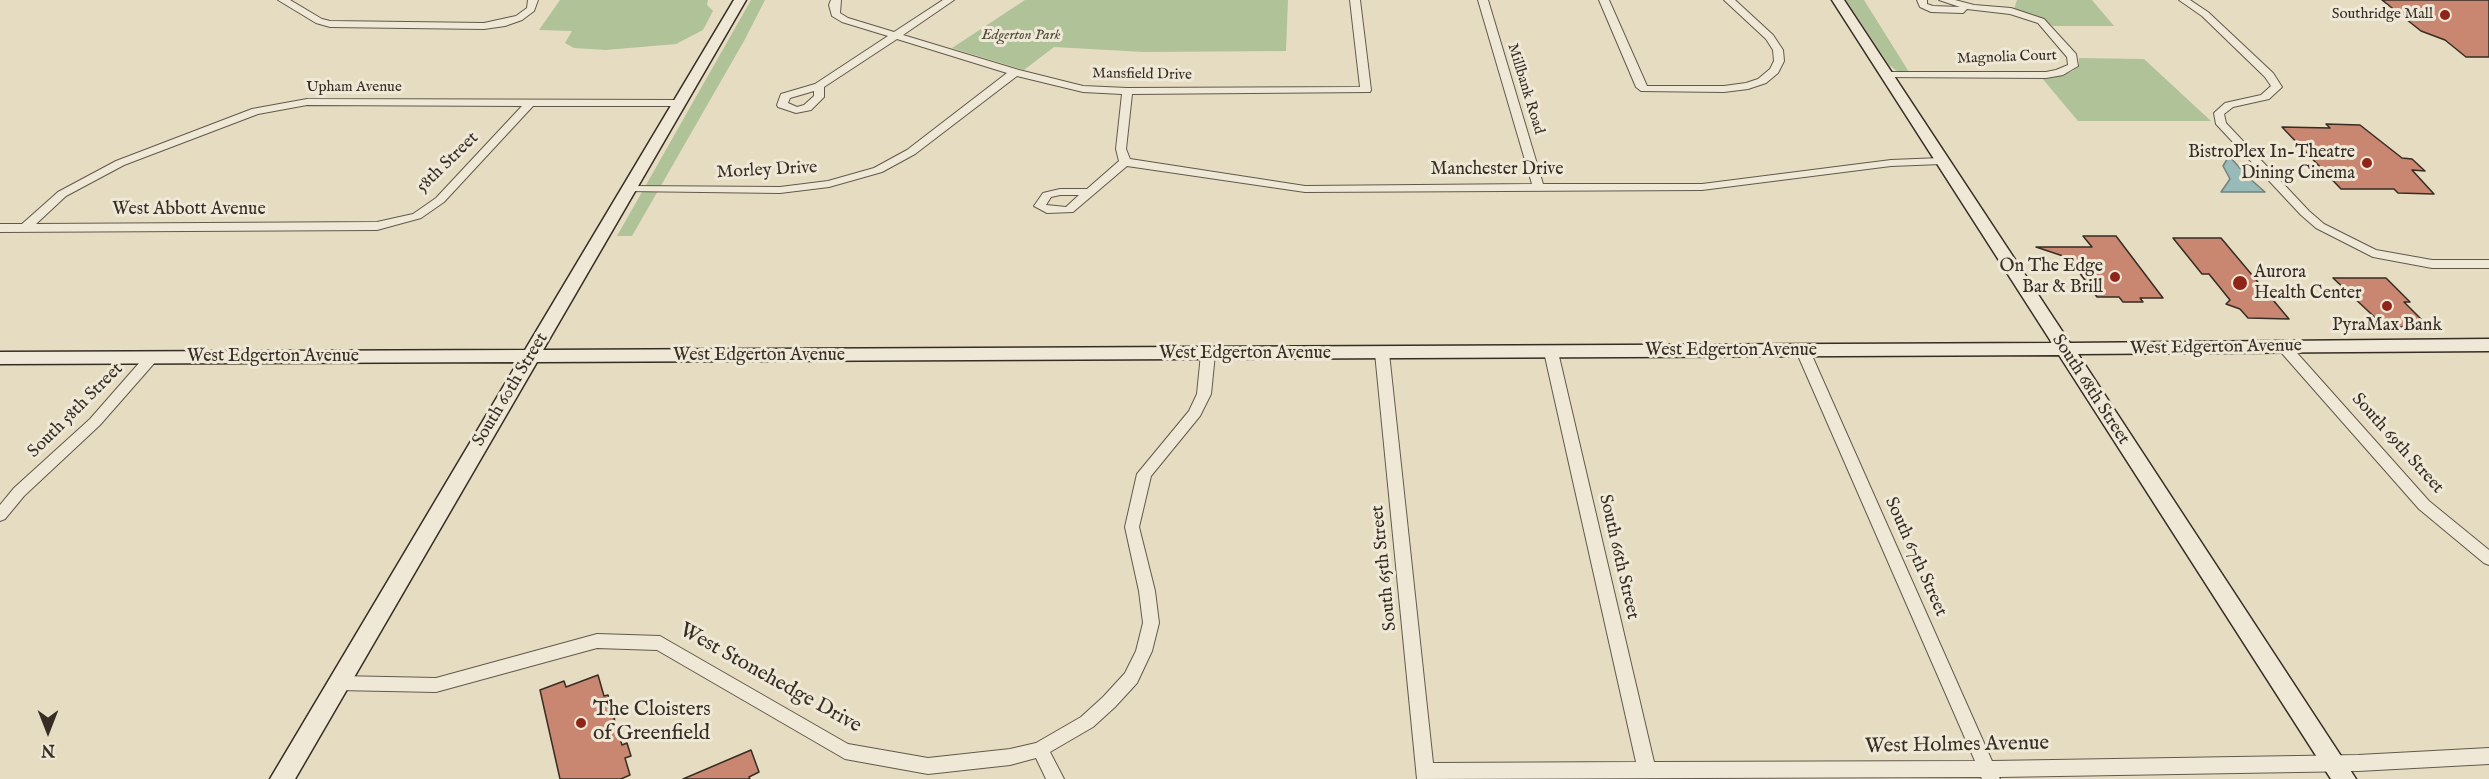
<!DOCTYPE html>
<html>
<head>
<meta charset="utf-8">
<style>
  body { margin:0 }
  #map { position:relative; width:2489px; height:779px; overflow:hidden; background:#e6dcc1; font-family:"IM FELL English",serif }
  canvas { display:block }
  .north { position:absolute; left:18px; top:701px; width:60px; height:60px; -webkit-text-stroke:4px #efe8d7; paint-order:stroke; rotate:180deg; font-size:16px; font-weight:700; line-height:24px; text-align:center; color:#362d24 }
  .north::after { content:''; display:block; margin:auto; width:21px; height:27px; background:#362d24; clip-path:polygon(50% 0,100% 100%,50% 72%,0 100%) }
</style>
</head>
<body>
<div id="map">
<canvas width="2489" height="779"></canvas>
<div class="north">N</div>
</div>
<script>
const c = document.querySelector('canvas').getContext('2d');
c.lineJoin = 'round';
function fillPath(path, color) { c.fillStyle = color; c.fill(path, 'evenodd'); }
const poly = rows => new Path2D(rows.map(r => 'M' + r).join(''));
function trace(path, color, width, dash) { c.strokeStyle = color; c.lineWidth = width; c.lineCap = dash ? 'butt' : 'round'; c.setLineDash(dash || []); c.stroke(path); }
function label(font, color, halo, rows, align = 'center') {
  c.font = font + ' "IM FELL English",serif'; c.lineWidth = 6; c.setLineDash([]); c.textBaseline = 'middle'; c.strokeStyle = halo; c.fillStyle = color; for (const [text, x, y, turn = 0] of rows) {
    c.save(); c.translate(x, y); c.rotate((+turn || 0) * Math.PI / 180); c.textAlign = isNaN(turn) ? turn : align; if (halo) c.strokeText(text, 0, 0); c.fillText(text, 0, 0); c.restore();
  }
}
fillPath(poly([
  [560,0,708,0,707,5,713,11,703,30,676,44,606,50,574,48,565,43,572,31,539,30],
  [751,0,765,0,744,41,632,236,617,236],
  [1025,0,1288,0,1286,51,1144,52,1054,47,1024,70,952,48],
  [1846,0,1864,0,1909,72,1897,71,1889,65],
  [2017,0,2092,0,2114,26,2053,26,2035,15,2014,9],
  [2079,58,2144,59,2211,121,2078,121,2041,77,2059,76,2073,71,2079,64]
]), '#b0c297');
const water = poly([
  [2229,156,2248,177,2265,192,2221,192,2230,179,2223,166,2229,156]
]);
fillPath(water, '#98bab9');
trace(water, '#71827d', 1.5);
const building = poly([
  [2382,0,2489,0,2489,57,2466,57,2445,40,2421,31,2382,0],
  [2326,124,2360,125,2402,158,2412,159,2425,171,2412,170,2434,194,2398,193,2394,189,2341,189,2282,127,2330,128,2326,124],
  [2083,236,2116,236,2163,298,2140,298,2143,302,2123,302,2119,297,2097,297,2069,258,2036,247,2092,247,2083,236],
  [2173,238,2221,238,2289,319,2248,318,2240,309,2226,304,2230,300,2209,274,2202,274,2173,238],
  [2333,278,2386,278,2410,302,2404,302,2429,327,2385,327,2333,278],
  [598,675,604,696,608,695,611,705,616,704,620,715,614,718,622,745,627,743,631,756,625,758,630,775,621,779,560,779,540,690,564,681,566,687,598,675],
  [751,750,759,772,749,777,750,779,683,779,751,750]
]);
fillPath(building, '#c98671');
trace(building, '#362d24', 1.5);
const street = poly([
  [278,0,290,0,322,19,330,21,484,23,516,16,527,8,528,0,538,0,534,11,522,20,505,26,484,29,330,27,316,23,278,0],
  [831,0,841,0,840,13,848,18,894,32,943,0,954,0,903,35,1019,70,1083,86,1127,88,1360,87,1350,0,1360,0,1371,90,1370,92,1132,94,1126,149,1130,159,1305,186,1532,184,1478,0,1488,0,1543,184,1702,184,1891,160,1941,158,1947,161,1941,164,1891,166,1702,190,1305,192,1127,166,1073,212,1047,213,1034,206,1043,193,1060,189,1087,189,1119,161,1116,149,1122,94,1083,92,1017,76,915,154,882,172,829,187,780,193,626,191,626,187,630,186,780,187,828,181,874,168,907,150,1007,73,897,39,824,87,824,97,811,110,796,113,778,107,777,105,781,94,815,84,888,36,842,22,832,16,829,5,831,0],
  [814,91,814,96,804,105,797,107,788,103,790,98,814,91],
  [1060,195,1079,195,1066,207,1046,205,1051,197,1060,195],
  [1599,0,1609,0,1647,86,1724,86,1746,83,1758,79,1770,69,1774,61,1773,50,1766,39,1724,0,1735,0,1773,35,1783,50,1784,61,1778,73,1766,83,1748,89,1724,92,1641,91,1636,87,1599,0],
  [1917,0,1927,0,1927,4,1933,6,1960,7,1939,0,1955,0,1974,5,2011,8,2044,19,2076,54,2078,66,2063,75,2046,78,1882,77,1881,75,1886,72,2046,72,2056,70,2068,65,2067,57,2038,23,2010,14,1967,9,1963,13,1931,12,1920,7,1917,0],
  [2179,0,2190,0,2208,12,2273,73,2282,87,2269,99,2233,107,2224,114,2226,123,2309,211,2324,224,2376,250,2432,260,2489,260,2489,268,2432,268,2373,257,2316,228,2301,215,2216,124,2214,113,2225,103,2261,95,2271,86,2265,77,2202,16,2179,0],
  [307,99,679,100,684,103,679,106,533,106,444,202,421,218,377,230,0,232,0,224,22,224,58,192,116,161,252,109,307,99],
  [307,105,522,106,436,198,413,214,377,222,36,224,66,196,124,165,258,114,307,105],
  [2284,343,2289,344,2429,501,2489,550,2489,565,2484,563,2419,509,2279,350,2277,347,2279,344,2284,343],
  [1803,347,1810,351,1992,761,2358,755,2489,748,2489,764,2358,771,1999,777,2000,779,1982,779,1981,777,1417,779,1375,353,1382,349,1389,353,1433,763,1636,762,1544,352,1551,348,1558,352,1654,762,1975,761,1796,351,1803,347],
  [1208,350,1215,354,1211,394,1200,416,1151,476,1139,527,1155,591,1159,623,1152,651,1137,683,1115,707,1093,727,1050,752,1064,779,1046,779,1036,758,1010,765,928,774,845,759,657,650,597,648,436,692,338,690,332,688,330,683,332,678,338,676,436,678,597,634,660,636,848,744,928,758,1010,749,1036,743,1081,717,1103,697,1125,673,1136,651,1143,623,1139,591,1125,527,1137,474,1189,411,1197,394,1201,354,1208,350],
  [152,353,159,357,157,360,100,425,24,496,5,519,0,521,0,505,14,488,90,419,147,354,152,353]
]);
const secondary = poly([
  [734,0,746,0,543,350,2052,343,1832,0,1844,0,2070,343,2489,339,2489,351,2078,354,2356,779,2331,779,2059,355,537,362,295,779,270,779,518,362,0,364,0,352,525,350,734,0]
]);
trace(street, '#62594b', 2);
trace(secondary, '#362d24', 3);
fillPath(street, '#efe8d7');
fillPath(secondary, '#efe8d7');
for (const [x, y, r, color] of [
  [2445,15,6,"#8f2418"],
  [2367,163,6,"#8f2418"],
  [2115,277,6,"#8f2418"],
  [2240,283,8,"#8f2418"],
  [2387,306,6,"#8f2418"],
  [581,723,6,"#8f2418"]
]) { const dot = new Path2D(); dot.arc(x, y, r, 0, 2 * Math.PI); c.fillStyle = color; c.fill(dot); trace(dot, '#efe8d7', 2); }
label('15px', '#362d24', '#efe8d7', [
  ["Southridge Mall",2433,15]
], 'right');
label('italic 15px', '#4e4b3b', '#efe8d7', [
  ["Edgerton Park",1021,36]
]);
label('15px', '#362d24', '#efe8d7', [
  ["Magnolia Court",2007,58,-2],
  ["Mansfield Drive",1142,75,1],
  ["Upham Avenue",354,88],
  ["Millbank Road",1525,89,73]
]);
label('18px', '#362d24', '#efe8d7', [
  ["BistroPlex In-Theatre",2355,153],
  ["Dining Cinema",2355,174],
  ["On The Edge",2103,267],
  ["Bar & Brill",2103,288],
  ["Aurora",2254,273,"left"],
  ["Health Center",2254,294,"left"],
  ["PyraMax Bank",2387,326,"center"]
], 'right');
label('18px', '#362d24', '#efe8d7', [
  ["58th Street",448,163,-44],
  ["Manchester Drive",1497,170],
  ["Morley Drive",767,171,-3],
  ["West Abbott Avenue",189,210],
  ["West Edgerton Avenue",2216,348,-1],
  ["West Edgerton Avenue",1731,351],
  ["West Edgerton Avenue",1245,354],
  ["West Edgerton Avenue",759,356],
  ["West Edgerton Avenue",273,357],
  ["South 60th Street",511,390,-59],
  ["South 68th Street",2090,390,57],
  ["South 58th Street",76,411,-45],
  ["South 69th Street",2397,444,48],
  ["South 66th Street",1618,557,77],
  ["South 67th Street",1915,557,66],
  ["South 65th Street",1385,568,-96]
]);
label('21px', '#362d24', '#efe8d7', [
  ["West Stonehedge Drive",770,679,29],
  ["West Holmes Avenue",1957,746,-1]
]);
label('21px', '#362d24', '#efe8d7', [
  ["The Cloisters",593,711],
  ["of Greenfield",593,735]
], 'left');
</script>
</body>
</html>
